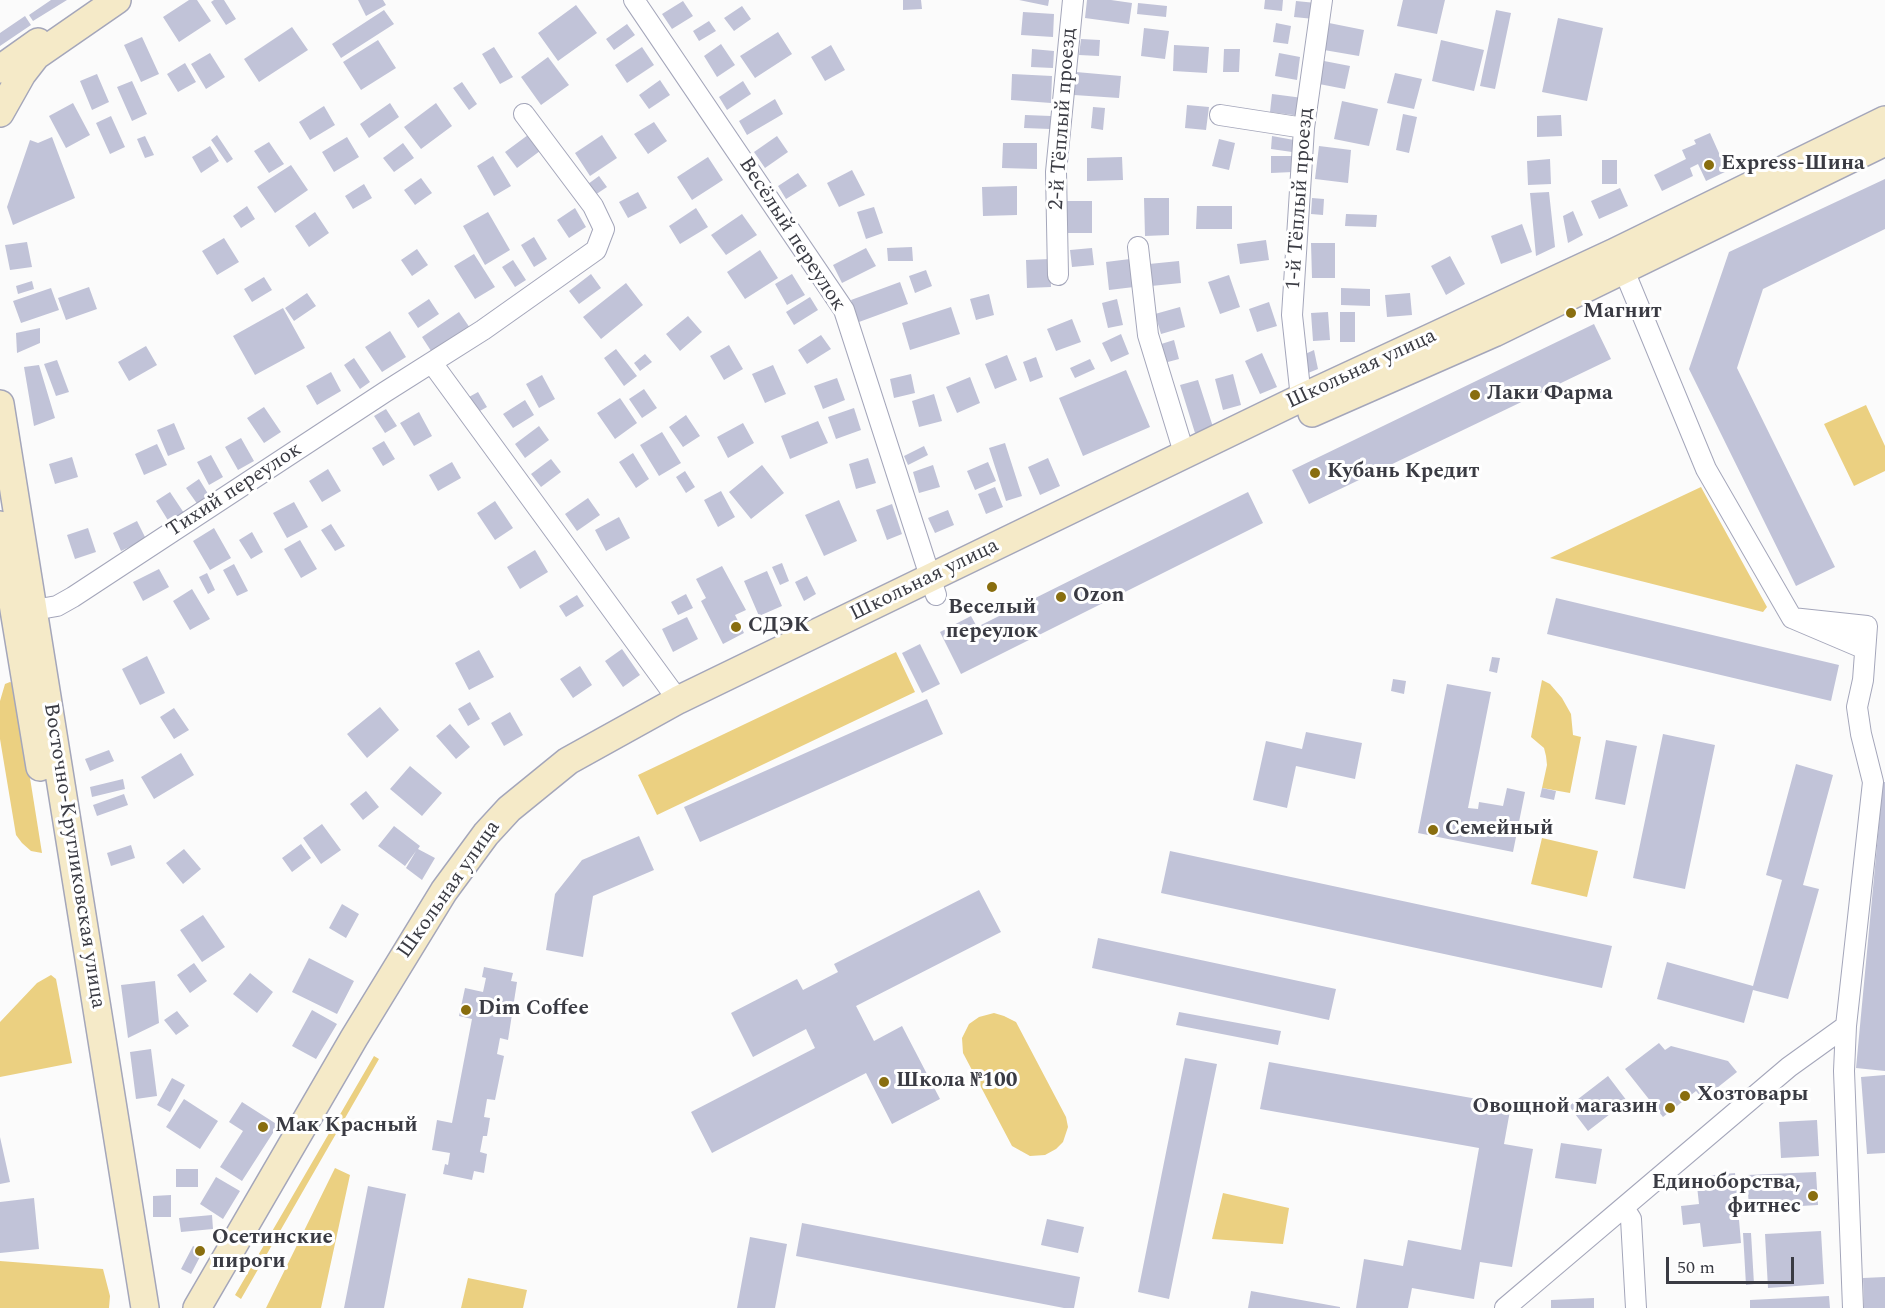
<!DOCTYPE html>
<html>
<head>
<meta charset="utf-8">
<style>
  body { margin:0 }
  #map { position:relative; width:1885px; height:1308px; overflow:hidden; background:#fbfbfb; font-family:Spectral,serif }
  canvas { display:block }
  .scale { position:absolute; left:1666px; top:1257px; width:128px; height:27px; box-sizing:border-box; border:3px solid #3a3b43; border-top:0; padding-left:8px; font-size:18px; line-height:21px; white-space:nowrap; color:#3a3b43; -webkit-text-stroke:4px #fff; paint-order:stroke }
</style>
</head>
<body>
<div id="map">
<canvas width="1885" height="1308"></canvas>
<div class="scale">50 m</div>
</div>
<script>
const c = document.querySelector('canvas').getContext('2d');
c.lineJoin = 'round';
function fillPath(path, color) { c.fillStyle = color; c.fill(path, 'evenodd'); }
const poly = rows => new Path2D(rows.map(r => 'M' + r).join(''));
function trace(path, color, width, dash) { c.strokeStyle = color; c.lineWidth = width; c.lineCap = dash ? 'butt' : 'round'; c.setLineDash(dash || []); c.stroke(path); }
function label(font, color, halo, rows, align = 'center') {
  c.font = font + ' Spectral,serif'; c.lineWidth = 6; c.setLineDash([]); c.textBaseline = 'middle'; c.strokeStyle = halo; c.fillStyle = color; for (const [text, x, y, turn = 0] of rows) {
    c.save(); c.translate(x, y); c.rotate((+turn || 0) * Math.PI / 180); c.textAlign = isNaN(turn) ? turn : align; if (halo) c.strokeText(text, 0, 0); c.fillText(text, 0, 0); c.restore();
  }
}
fillPath(poly([
  [1866,405,1885,446,1885,471,1854,486,1824,424],
  [1701,487,1767,607,1763,612,1550,558],
  [896,652,915,692,657,815,638,775],
  [1542,680,1550,684,1562,698,1571,714,1573,735,1581,737,1570,793,1542,788,1547,765,1546,756,1544,748,1531,737],
  [10,682,15,684,42,853,31,851,22,843,16,835,0,739,0,701,5,684],
  [1542,838,1598,851,1587,897,1531,884],
  [51,975,56,979,72,1063,0,1077,0,1022,37,983],
  [994,1013,1004,1016,1016,1022,1066,1117,1068,1127,1063,1142,1056,1149,1045,1155,1030,1156,1012,1146,963,1053,962,1038,969,1024,979,1017],
  [374,1056,379,1059,241,1299,235,1295],
  [335,1168,350,1175,321,1308,266,1308],
  [1223,1193,1289,1208,1283,1244,1212,1239],
  [0,1261,103,1269,110,1296,109,1308,0,1308],
  [468,1278,527,1290,523,1308,461,1308]
]), '#ebd081');
fillPath(poly([
  [51,0,67,0,33,21,29,15],
  [189,0,197,0,211,21,179,42,163,17],
  [214,0,224,0,236,19,226,25,211,2],
  [358,0,383,0,386,5,366,16],
  [903,0,921,0,922,9,903,10],
  [1019,0,1049,0,1048,6],
  [1087,0,1111,0,1132,3,1129,24,1085,18],
  [1265,0,1283,0,1282,11,1264,9],
  [1403,0,1445,0,1437,34,1397,26],
  [683,1,693,16,672,29,662,14],
  [1296,1,1316,3,1314,19,1294,17],
  [1138,3,1167,6,1166,17,1137,14],
  [576,5,597,33,558,61,538,33],
  [742,6,751,19,734,31,724,18],
  [384,10,394,24,341,58,332,44],
  [1496,10,1511,13,1495,89,1480,86],
  [1023,12,1054,14,1053,37,1021,35],
  [25,16,31,25,0,46,0,33],
  [1558,18,1603,28,1587,101,1542,92],
  [709,21,716,31,699,41,693,31],
  [1276,23,1291,26,1288,44,1273,42],
  [1329,23,1364,30,1359,56,1324,50],
  [627,24,635,35,614,50,606,39],
  [292,27,308,50,259,82,244,59],
  [1144,28,1169,31,1165,59,1141,56],
  [778,32,792,54,755,78,740,56],
  [142,37,159,74,141,82,124,45],
  [1081,39,1100,40,1099,56,1079,55],
  [378,40,396,68,361,90,343,62],
  [1441,40,1484,50,1474,91,1432,81],
  [721,44,735,65,717,77,704,56],
  [831,45,845,70,825,81,811,57],
  [1174,45,1209,47,1207,73,1173,71],
  [494,47,513,77,500,84,482,54],
  [642,47,654,65,627,83,615,65],
  [1032,49,1054,51,1053,68,1031,67],
  [1224,49,1240,49,1239,72,1223,72],
  [210,53,225,77,206,89,191,64],
  [1279,53,1300,57,1297,80,1275,76],
  [548,57,569,85,541,105,521,77],
  [1324,61,1350,66,1345,89,1319,84],
  [185,63,196,82,178,92,167,74],
  [1076,72,1121,76,1119,98,1074,95],
  [1395,73,1422,79,1414,109,1387,103],
  [97,74,109,102,92,110,80,81],
  [1012,74,1052,76,1051,103,1011,100],
  [660,80,670,95,649,109,639,95],
  [132,81,147,114,132,121,117,87],
  [743,81,751,94,727,110,719,97],
  [462,82,477,104,469,110,453,88],
  [1272,94,1303,98,1301,116,1270,112],
  [775,99,783,114,747,135,739,121],
  [1342,101,1378,109,1369,146,1334,139],
  [73,103,90,135,66,148,49,116],
  [390,103,399,117,369,138,360,124],
  [436,103,452,126,421,149,404,127],
  [1187,105,1209,107,1206,130,1185,128],
  [324,106,335,125,310,140,299,122],
  [1093,107,1105,108,1103,130,1091,128],
  [1403,114,1417,117,1409,153,1396,150],
  [1025,115,1051,116,1050,129,1024,128],
  [1561,115,1562,136,1537,137,1537,116],
  [111,116,125,147,110,154,96,123],
  [654,122,667,141,648,154,634,134],
  [1710,133,1727,171,1706,181,1698,164,1690,168,1693,176,1662,191,1654,175,1686,159,1682,150,1696,144,1694,140],
  [217,135,233,159,227,163,211,140],
  [528,135,540,151,517,168,505,152],
  [602,135,617,158,590,176,575,153],
  [145,136,154,155,145,158,137,139],
  [777,136,788,152,765,168,754,152],
  [1272,136,1294,140,1292,152,1271,149],
  [52,137,75,198,13,225,7,207,30,140,38,143],
  [347,137,359,157,334,172,322,152],
  [1219,139,1235,143,1229,170,1212,166],
  [269,142,284,164,269,173,254,151],
  [403,143,414,158,394,172,383,158],
  [1003,143,1037,143,1037,169,1002,168],
  [210,146,219,161,201,173,192,157],
  [1319,146,1351,150,1348,183,1315,179],
  [493,156,511,186,494,196,477,166],
  [1271,156,1293,156,1293,172,1271,173],
  [708,157,723,180,692,200,677,177],
  [1122,157,1123,180,1087,181,1087,158],
  [1550,159,1551,184,1528,185,1527,161],
  [1602,160,1617,160,1617,184,1602,184],
  [291,165,308,190,275,213,257,187],
  [852,170,865,195,839,207,827,183],
  [798,173,807,186,786,199,778,186],
  [599,176,607,187,595,195,588,184],
  [421,178,432,193,415,205,404,190],
  [1885,179,1885,229,1763,289,1737,368,1835,567,1796,586,1689,369,1729,252],
  [364,184,372,198,353,209,345,196],
  [1017,186,1017,215,983,216,982,187],
  [1620,188,1628,206,1599,219,1591,201],
  [638,192,647,208,628,218,619,202],
  [1549,192,1555,247,1536,256,1530,193],
  [1144,198,1169,198,1169,235,1145,236],
  [1312,198,1324,199,1323,215,1311,214],
  [1067,201,1092,201,1092,233,1067,233],
  [247,206,255,219,241,228,233,216],
  [1197,206,1232,206,1232,229,1196,229],
  [874,207,883,233,866,239,857,212],
  [575,208,586,227,569,238,557,220],
  [696,208,708,227,680,244,669,226],
  [1573,211,1583,235,1568,243,1563,216],
  [315,212,329,233,309,247,295,226],
  [488,212,510,250,485,265,463,226],
  [742,214,757,235,726,255,711,235],
  [1346,214,1377,215,1376,227,1345,226],
  [1522,224,1532,252,1501,264,1491,236],
  [534,237,547,259,534,267,521,245],
  [224,238,239,262,217,275,202,251],
  [1266,240,1269,260,1240,264,1237,244],
  [27,242,32,267,10,270,5,245],
  [1311,243,1335,243,1335,278,1312,278],
  [912,247,913,261,888,261,887,248],
  [866,248,876,266,842,283,833,265],
  [1092,248,1094,265,1072,267,1070,250],
  [417,249,428,265,412,276,401,260],
  [760,250,778,278,745,299,727,272],
  [474,254,495,287,475,299,454,266],
  [1450,256,1465,284,1446,295,1431,266],
  [1050,259,1051,287,1027,288,1026,260],
  [1130,259,1134,287,1109,290,1106,262],
  [513,260,526,280,515,287,502,267],
  [1179,261,1181,283,1151,286,1149,264],
  [926,270,932,286,915,293,909,276],
  [591,274,601,288,579,304,569,291],
  [792,274,805,295,787,305,775,284],
  [1229,275,1240,307,1220,314,1208,282],
  [264,277,272,290,252,302,244,289],
  [32,281,34,289,18,294,16,286],
  [900,282,908,304,859,322,851,300],
  [626,283,643,305,601,339,583,317],
  [89,287,97,309,66,320,58,298],
  [51,288,59,310,21,323,13,301],
  [1341,288,1370,289,1370,306,1341,305],
  [307,293,316,306,294,321,285,308],
  [1410,293,1412,315,1387,317,1385,295],
  [989,294,994,315,976,320,970,299],
  [810,297,818,310,794,325,786,312],
  [429,299,439,314,418,328,408,313],
  [1117,299,1123,325,1108,328,1102,303],
  [1269,302,1277,326,1257,332,1249,309],
  [951,307,960,334,910,350,902,323],
  [1180,307,1185,327,1161,334,1155,314],
  [283,308,305,348,255,375,233,336],
  [459,312,470,328,433,354,422,337],
  [1328,312,1330,340,1313,341,1311,313],
  [1340,312,1355,312,1355,342,1340,342],
  [688,316,702,332,680,351,666,334],
  [1072,319,1081,342,1056,351,1047,329],
  [1594,324,1611,359,1309,504,1292,470],
  [40,328,40,343,17,353,16,333],
  [390,331,406,357,382,372,365,347],
  [1121,334,1129,354,1111,362,1102,343],
  [821,335,831,349,807,364,798,350],
  [1174,340,1179,359,1164,363,1158,345],
  [729,345,743,369,724,380,710,356],
  [146,346,157,365,129,381,118,362],
  [616,349,637,376,624,386,604,358],
  [1314,350,1318,369,1303,375,1303,355],
  [1262,353,1277,387,1260,394,1245,361],
  [645,354,652,362,640,371,634,363],
  [1007,355,1017,380,995,389,985,364],
  [1036,357,1043,377,1030,382,1023,362],
  [354,358,370,382,360,389,344,365],
  [1090,359,1095,369,1075,378,1070,368],
  [57,360,69,392,56,396,44,364],
  [39,365,55,418,34,426,24,367],
  [773,365,786,394,765,403,752,374],
  [1126,370,1150,427,1083,456,1059,398],
  [331,372,341,391,317,405,306,386],
  [911,374,915,393,894,398,890,379],
  [1233,374,1241,405,1223,410,1215,379],
  [542,375,555,399,539,408,526,384],
  [970,377,980,403,957,413,946,387],
  [837,378,845,400,823,409,814,386],
  [1198,380,1213,427,1195,433,1180,385],
  [644,389,657,408,642,418,629,399],
  [478,392,487,407,478,412,469,397],
  [934,394,942,421,919,427,912,401],
  [620,398,637,423,615,439,597,413],
  [525,400,534,415,513,428,503,414],
  [264,407,281,432,264,443,247,418],
  [854,408,861,430,836,439,828,417],
  [386,409,397,426,385,433,374,416],
  [419,412,432,436,414,446,400,423],
  [686,415,700,436,683,447,669,427],
  [818,421,828,443,790,459,781,436],
  [174,423,185,449,168,456,157,430],
  [743,423,754,443,728,458,717,437],
  [539,426,549,440,525,458,515,444],
  [662,432,681,463,659,476,640,445],
  [241,438,254,461,238,470,225,447],
  [384,441,395,459,383,466,372,448],
  [1005,443,1022,496,1006,501,989,448],
  [157,444,167,465,144,475,135,454],
  [924,446,928,455,908,465,904,456],
  [633,453,649,479,636,488,619,462],
  [211,455,223,477,209,485,197,462],
  [72,457,78,477,55,484,49,464],
  [868,458,876,483,856,489,849,464],
  [1048,458,1060,486,1040,495,1028,467],
  [551,459,561,472,541,487,531,474],
  [452,462,461,478,438,491,429,475],
  [988,462,996,481,975,490,967,471],
  [762,465,784,493,751,519,729,492],
  [933,465,940,487,919,493,913,472],
  [328,469,341,491,322,502,309,481],
  [685,471,695,487,686,493,676,477],
  [199,479,210,497,198,505,186,488],
  [995,487,1003,507,986,514,978,494],
  [721,491,735,517,718,527,704,500],
  [170,492,184,513,169,522,156,501],
  [1248,492,1263,523,961,674,940,632,971,616,977,627],
  [588,498,600,515,577,531,565,514],
  [839,500,857,541,824,556,805,515],
  [495,501,513,528,495,540,477,513],
  [294,502,308,527,287,538,273,513],
  [892,504,902,534,887,540,876,510],
  [948,510,954,525,935,533,928,518],
  [619,517,630,538,606,551,595,530],
  [137,521,146,539,121,551,113,533],
  [331,524,345,546,335,551,321,530],
  [88,528,96,552,75,559,67,535],
  [214,528,231,558,210,570,193,541],
  [252,532,263,552,251,559,239,540],
  [300,540,317,569,301,578,284,549],
  [535,550,548,572,520,589,507,567],
  [782,563,789,581,780,585,772,567],
  [234,564,248,591,237,596,223,570],
  [722,566,746,610,735,615,744,633,723,644,701,601,706,598,696,579],
  [159,569,169,587,143,601,133,582],
  [767,571,782,606,759,616,744,581],
  [207,573,215,590,208,594,199,577],
  [807,576,816,594,804,601,795,582],
  [192,589,210,619,190,630,173,601],
  [686,594,693,608,678,615,671,602],
  [577,595,584,606,566,617,559,606],
  [1556,598,1839,665,1831,701,1547,634],
  [687,617,698,639,673,652,662,629],
  [920,644,940,684,922,693,902,653],
  [622,649,640,675,623,687,605,661],
  [479,650,494,677,469,690,455,663],
  [147,656,165,693,140,705,122,669],
  [1492,657,1500,658,1497,673,1489,671],
  [580,666,592,685,573,698,560,679],
  [1393,679,1406,681,1404,694,1391,691],
  [1447,684,1491,692,1468,808,1478,809,1479,802,1503,806,1507,788,1525,792,1513,852,1418,833],
  [927,699,943,734,700,842,684,807],
  [470,702,480,719,468,726,458,709],
  [380,707,399,730,367,758,347,734],
  [174,708,189,730,174,739,160,717],
  [510,712,523,735,504,746,491,723],
  [450,724,470,747,456,759,436,736],
  [1306,732,1362,743,1355,779,1296,766,1287,808,1253,800,1266,741,1302,749],
  [1663,734,1715,745,1685,889,1633,878],
  [1606,740,1637,746,1625,805,1595,799],
  [109,750,114,761,90,771,85,759],
  [181,753,194,775,154,799,141,777],
  [1796,764,1833,775,1803,885,1819,889,1788,999,1753,990,1744,1023,1657,999,1667,962,1753,986,1782,880,1766,875],
  [410,766,442,793,422,816,390,789],
  [123,779,125,789,92,797,90,787],
  [1883,782,1885,782,1885,1071,1856,1068],
  [1542,788,1556,791,1554,800,1540,797],
  [366,791,379,807,363,820,350,804],
  [124,794,128,805,97,816,93,805],
  [322,824,341,850,321,864,303,838],
  [394,826,420,846,418,849,435,858,422,880,406,868,416,851,405,866,378,846],
  [639,836,654,870,593,896,583,957,546,950,555,894,582,860],
  [301,844,311,858,292,872,282,858],
  [131,845,135,858,111,866,107,853],
  [184,849,201,869,183,884,166,863],
  [1170,851,1612,946,1602,988,1161,893],
  [979,890,1001,932,856,1006,874,1041,902,1026,940,1099,892,1124,866,1073,712,1153,691,1112,815,1048,806,1029,753,1057,731,1013,797,979,803,990,838,972,834,964],
  [342,904,359,914,346,938,329,928],
  [203,915,225,947,202,962,180,930],
  [1098,938,1336,989,1329,1020,1092,968],
  [309,958,354,981,337,1014,292,992],
  [194,963,207,981,190,993,177,975],
  [484,967,513,973,511,981,517,982,508,1040,500,1038,497,1054,504,1056,495,1100,487,1099,484,1117,490,1118,487,1136,483,1136,480,1152,487,1154,484,1173,474,1171,472,1180,443,1174,445,1164,448,1165,450,1153,432,1150,437,1120,452,1123,472,1019,459,1016,465,988,483,992,486,978,482,977],
  [250,973,273,992,257,1013,233,994],
  [155,981,159,1023,128,1038,121,985],
  [312,1010,337,1024,316,1059,292,1046],
  [177,1011,189,1026,176,1035,164,1020],
  [1179,1012,1281,1031,1278,1045,1176,1025],
  [1659,1043,1665,1050,1671,1046,1728,1061,1737,1072,1703,1099,1696,1091,1663,1117,1625,1069],
  [151,1049,157,1096,136,1099,130,1052],
  [1185,1058,1217,1064,1169,1299,1138,1292],
  [1269,1062,1511,1105,1504,1144,1533,1149,1512,1267,1480,1262,1474,1299,1412,1288,1408,1308,1356,1308,1364,1259,1403,1266,1408,1240,1461,1250,1479,1148,1260,1109],
  [1885,1075,1885,1153,1867,1154,1861,1077],
  [1608,1076,1627,1101,1588,1131,1569,1106],
  [172,1078,185,1085,170,1112,157,1105],
  [184,1099,218,1121,200,1149,166,1127],
  [242,1102,278,1125,242,1181,220,1167,243,1131,229,1122],
  [1817,1120,1819,1156,1781,1158,1779,1122],
  [0,1137,10,1182,0,1184],
  [1561,1143,1602,1149,1596,1184,1555,1178],
  [176,1169,198,1169,198,1187,176,1187],
  [1816,1172,1818,1205,1749,1209,1747,1175],
  [1735,1173,1741,1243,1703,1247,1700,1223,1683,1225,1681,1206,1699,1204,1696,1177],
  [216,1177,240,1191,223,1219,200,1204],
  [368,1186,406,1194,384,1308,344,1308],
  [171,1195,171,1217,153,1217,153,1196],
  [34,1198,39,1249,0,1253,0,1202],
  [212,1215,213,1229,181,1232,179,1218],
  [1047,1219,1084,1227,1078,1253,1041,1245],
  [802,1223,1080,1277,1074,1308,1064,1308,796,1256],
  [1821,1231,1824,1284,1768,1288,1765,1234],
  [1743,1233,1751,1233,1754,1284,1746,1285],
  [750,1237,787,1244,775,1308,737,1308],
  [193,1246,203,1251,191,1274,181,1269],
  [1885,1277,1885,1308,1864,1308,1863,1278],
  [1251,1291,1340,1307,1340,1308,1248,1308],
  [1829,1296,1830,1308,1750,1308,1750,1300],
  [1594,1298,1594,1308,1551,1308,1551,1300]
]), '#c1c3d8');
const street = poly([
  [634,0,844,310,936,595],
  [1220,115,1304,128],
  [1138,247,1148,335,1185,456],
  [1623,268,1706,469,1792,618,1865,649],
  [1058,275,1056,172,1073,0],
  [432,363,678,700],
  [1301,398,1292,315,1304,128,1322,0],
  [34,610,57,606,73,597,385,392,483,330,596,250,604,229,593,206,524,114],
  [1792,618,1867,626,1863,680,1857,707,1861,734,1873,782,1846,1026,1844,1071,1853,1308],
  [1624,1208,1631,1219,1636,1308],
  [1505,1308,1789,1067,1846,1026]
]);
const secondary = poly([
  [0,69,38,42],
  [0,113,22,74,36,56,117,0],
  [0,404,145,1308],
  [1312,413,1494,333,1885,142],
  [0,525,40,767],
  [197,1308,354,1038,444,891,486,834,509,809,568,761,678,700,1301,398,1615,252,1885,120]
]);
trace(street, '#a4a6ba', 22);
trace(secondary, '#a4a6ba', 30);
trace(street, '#fff', 20);
trace(secondary, '#f5eac8', 27);
for (const [x, y, r, color] of [
  [1709,165,6,"#896e0f"],
  [1571,313,6,"#896e0f"],
  [1475,395,6,"#896e0f"],
  [1315,473,6,"#896e0f"],
  [992,587,6,"#896e0f"],
  [1061,597,6,"#896e0f"],
  [736,627,6,"#896e0f"],
  [1433,830,6,"#896e0f"],
  [466,1010,6,"#896e0f"],
  [884,1082,6,"#896e0f"],
  [1685,1096,6,"#896e0f"],
  [1670,1108,6,"#896e0f"],
  [263,1127,6,"#896e0f"],
  [1813,1196,6,"#896e0f"],
  [200,1251,6,"#896e0f"]
]) { const dot = new Path2D(); dot.arc(x, y, r, 0, 2 * Math.PI); c.fillStyle = color; c.fill(dot); trace(dot, '#fff', 2); }
label('21px', '#3a3b43', '#fff', [
  ["2-й Тёплый проезд",1064,119,-86],
  ["1-й Тёплый проезд",1301,199,-86],
  ["Весёлый переулок",791,235,57],
  ["Школьная улица",1362,370,-25],
  ["Тихий переулок",235,491,-33],
  ["Школьная улица",925,581,-26],
  ["Восточно-Кругликовская улица",73,856,81],
  ["Школьная улица",450,890,-55]
]);
label('bold 21px', '#3a3b43', '#fff', [
  ["Express-Шина",1721,165],
  ["Магнит",1583,313],
  ["Лаки Фарма",1487,395],
  ["Кубань Кредит",1327,473],
  ["Ozon",1073,597],
  ["Веселый",992,609,"center"],
  ["переулок",992,633,"center"],
  ["СДЭК",748,627],
  ["Семейный",1445,830],
  ["Dim Coffee",478,1010],
  ["Школа №100",896,1082],
  ["Хозтовары",1697,1096],
  ["Овощной магазин",1658,1108,"right"],
  ["Мак Красный",275,1127],
  ["Единоборства,",1801,1184,"right"],
  ["фитнес",1801,1208,"right"],
  ["Осетинские",212,1239],
  ["пироги",212,1263]
], 'left');
</script>
</body>
</html>
